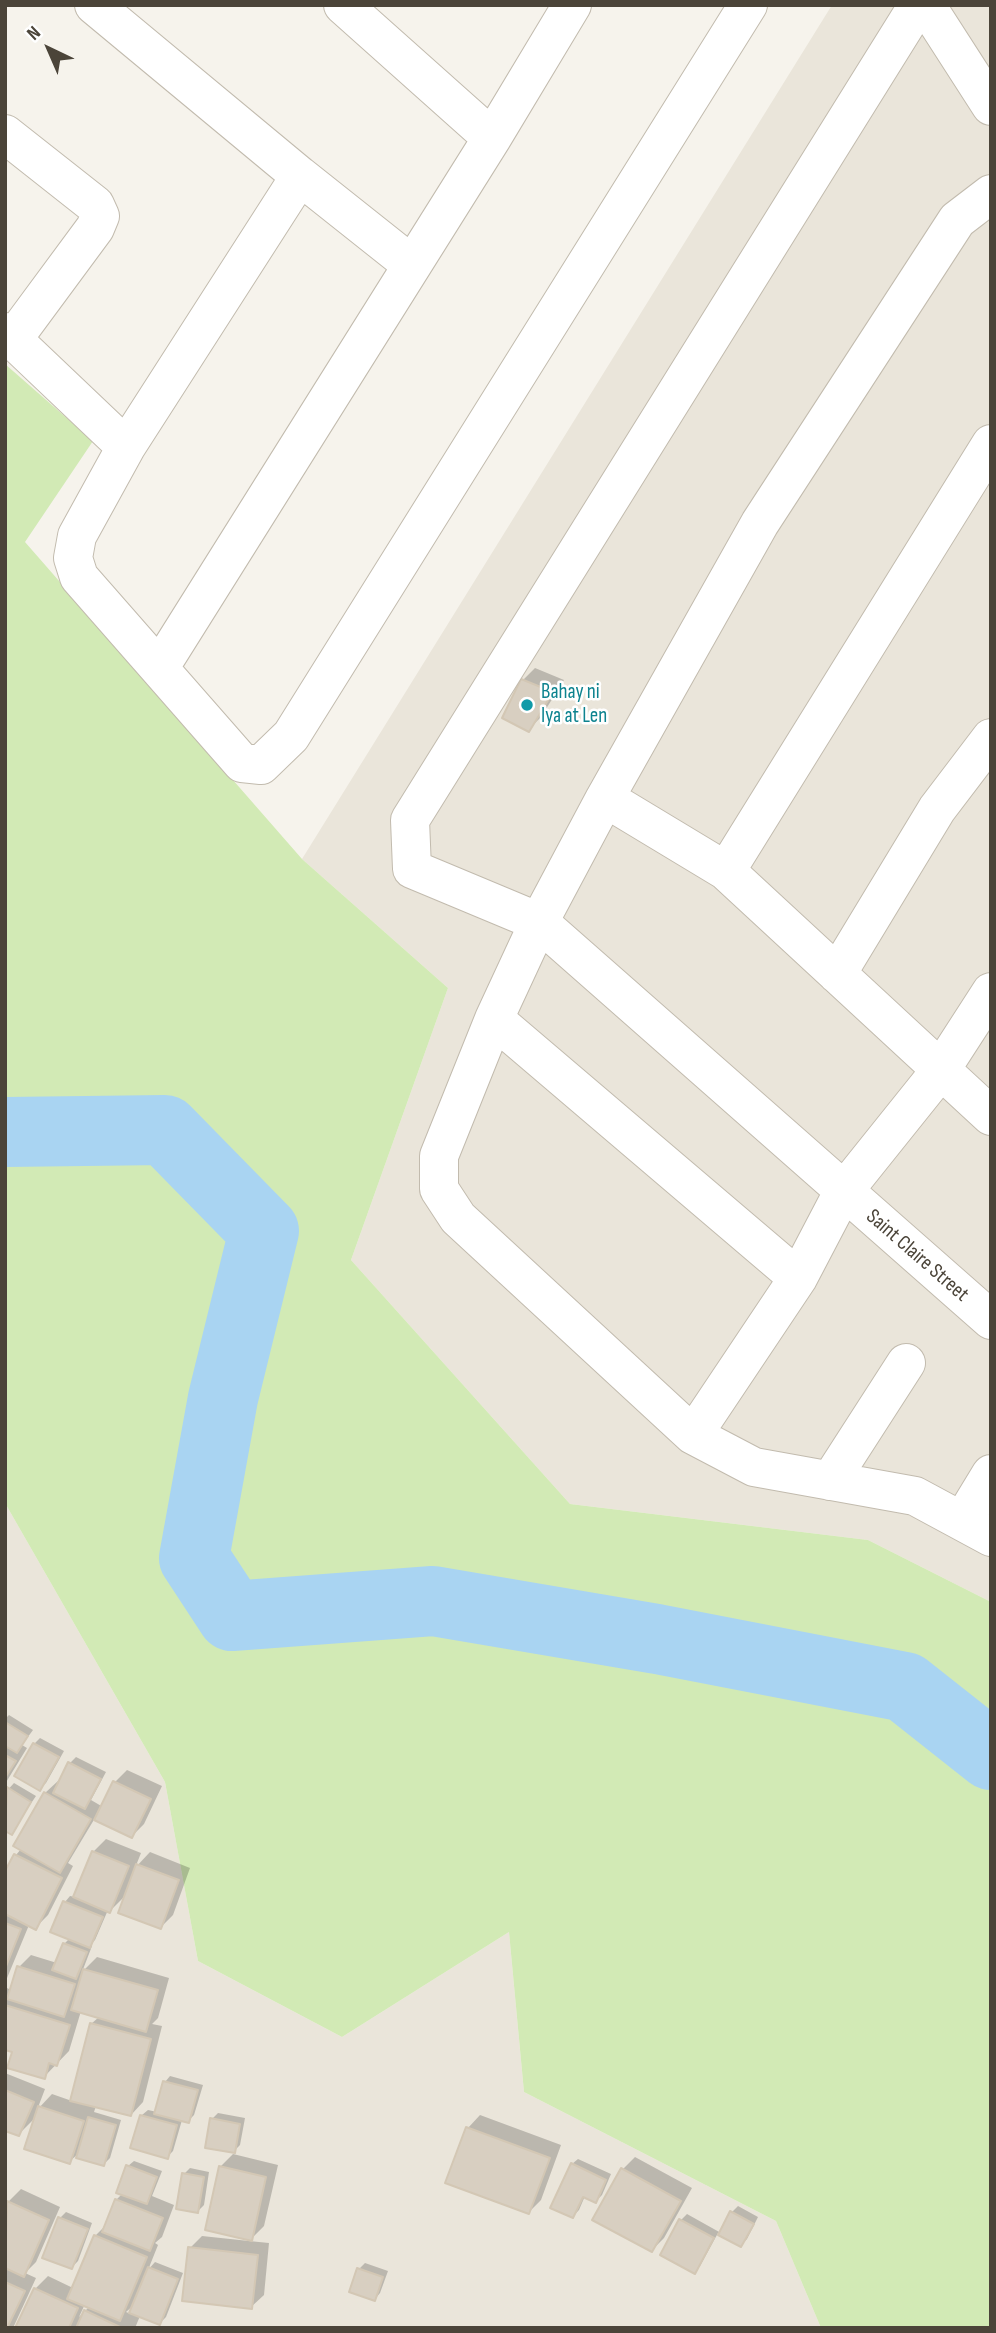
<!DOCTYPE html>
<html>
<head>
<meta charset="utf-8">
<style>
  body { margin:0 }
  #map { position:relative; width:996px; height:2333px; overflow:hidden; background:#f6f3ec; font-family:"Sofia Sans Condensed",sans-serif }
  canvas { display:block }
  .frame { position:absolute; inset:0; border:7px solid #4b4439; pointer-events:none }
  .north { position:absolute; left:14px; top:14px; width:70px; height:70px; -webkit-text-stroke:5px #fff; paint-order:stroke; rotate:316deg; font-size:19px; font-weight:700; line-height:28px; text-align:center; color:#4b4439 }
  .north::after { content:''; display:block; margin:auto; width:24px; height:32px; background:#4b4439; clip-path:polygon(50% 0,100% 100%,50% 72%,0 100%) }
</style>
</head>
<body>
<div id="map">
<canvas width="996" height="2333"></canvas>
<div class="frame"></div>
<div class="north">N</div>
</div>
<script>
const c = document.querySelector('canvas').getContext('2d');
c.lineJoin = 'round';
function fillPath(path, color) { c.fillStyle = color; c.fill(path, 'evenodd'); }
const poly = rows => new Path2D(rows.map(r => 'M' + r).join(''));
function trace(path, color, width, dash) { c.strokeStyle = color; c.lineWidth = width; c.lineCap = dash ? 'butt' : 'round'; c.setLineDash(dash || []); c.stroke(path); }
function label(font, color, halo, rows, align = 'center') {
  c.font = font + ' "Sofia Sans Condensed",sans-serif'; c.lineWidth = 5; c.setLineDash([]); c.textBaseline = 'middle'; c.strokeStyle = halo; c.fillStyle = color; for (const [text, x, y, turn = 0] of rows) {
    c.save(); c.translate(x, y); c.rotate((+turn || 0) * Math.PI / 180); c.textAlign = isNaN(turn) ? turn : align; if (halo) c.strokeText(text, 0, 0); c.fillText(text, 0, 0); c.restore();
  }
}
fillPath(poly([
  [832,5,991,5,991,1602,868,1540,570,1504,351,1260,448,988,302,859],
  [5,1503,165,1782,198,1961,342,2037,509,1932,524,2092,776,2221,821,2328,5,2328]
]), '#eae5da');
fillPath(poly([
  [5,364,93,441,25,542,302,859,448,988,351,1260,570,1504,868,1540,991,1602,991,2328,821,2328,776,2221,524,2092,509,1932,342,2037,198,1961,165,1782,5,1503]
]), '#d2eab5');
fillPath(poly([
  [535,668,564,680,541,717,528,730,523,680],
  [9,1715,33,1730,22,1745,27,1748,5,1784,5,1719],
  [40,1738,64,1751,46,1783,40,1788,34,1744],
  [76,1757,106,1772,91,1800,103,1807,115,1782,127,1770,162,1786,144,1824,132,1836,95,1818,68,1863,73,1866,48,1915,35,1928,29,1925,5,1983,5,1875,16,1855,21,1849,45,1793,58,1781,60,1782,70,1763],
  [14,1783,36,1796,11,1833,5,1829,5,1793],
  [106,1839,141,1853,135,1868,150,1852,190,1868,173,1915,161,1927,127,1894,110,1911,108,1910,95,1940,90,1945,92,1946,82,1972,97,1957,169,1978,158,2018,152,2024,162,2026,143,2102,131,2115,96,2106,94,2112,121,2120,110,2158,104,2164,80,2152,69,2162,36,2117,19,2134,5,2129,5,2073,45,2089,37,2110,52,2094,72,2101,91,2024,99,2017,81,2011,69,2051,44,2077,14,2051,5,2048,5,1987,11,1990,19,1967,31,1955,57,1963,64,1944,70,1938,65,1902,70,1896,75,1897,93,1852],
  [170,2076,203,2085,194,2115,188,2121,182,2120,173,2151,167,2157,133,2147,142,2115,148,2110,157,2112,165,2082],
  [218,2113,245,2118,240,2145,234,2151,212,2119],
  [480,2115,561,2145,541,2200,529,2212,468,2128],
  [233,2154,278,2165,264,2226,249,2241,269,2243,264,2295,251,2307,190,2248,202,2236,249,2241,220,2167],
  [635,2157,692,2188,664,2238,652,2250,623,2169],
  [578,2159,611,2174,602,2195,596,2201,585,2196,579,2210,573,2216,572,2164],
  [134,2161,162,2171,152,2196,174,2205,162,2237,155,2243,158,2245,148,2270,155,2262,183,2273,166,2317,160,2323,140,2316,135,2328,17,2328,35,2289,48,2276,73,2288,95,2236,106,2225,116,2200,122,2194,128,2166],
  [85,2304,90,2306,79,2317],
  [135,2304,131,2314,126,2312],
  [190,2168,209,2172,204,2205,198,2211,184,2174],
  [21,2189,60,2207,36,2262,25,2273,36,2278,13,2328,5,2328,5,2209,8,2202],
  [738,2206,758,2217,747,2239,741,2245,718,2233,700,2266,694,2272,681,2220,687,2214,721,2233,732,2212],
  [66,2212,92,2223,78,2261,72,2267,60,2218],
  [365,2263,388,2271,380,2293,375,2299,359,2269]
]), '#0003');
trace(poly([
  [5,1132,165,1130,264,1231,223,1398,194,1558,232,1616,433,1601,657,1639,905,1687,991,1755]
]), '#a9d4f2', 70);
const building = poly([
  [521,679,553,692,529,732,502,718,521,679],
  [5,1722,28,1736,17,1753,5,1746,5,1722],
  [33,1743,59,1757,40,1791,14,1776,33,1743],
  [5,1755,16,1761,5,1778,5,1755],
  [68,1762,101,1779,85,1809,53,1793,68,1762],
  [113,1781,151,1799,132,1838,94,1820,113,1781],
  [7,1787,31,1802,12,1835,5,1831,7,1787],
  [44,1792,91,1819,60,1873,13,1846,44,1792],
  [92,1851,129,1866,110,1913,73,1897,92,1851],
  [14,1854,62,1878,36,1930,5,1914,5,1871,14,1854],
  [136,1864,179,1880,161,1929,118,1913,136,1864],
  [63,1901,103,1917,90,1948,50,1932,63,1901],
  [5,1923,21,1929,5,1969,5,1923],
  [63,1943,87,1952,76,1979,52,1970,63,1943],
  [17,1966,75,1984,64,2017,7,1999,17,1966],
  [83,1969,158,1990,146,2032,71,2010,83,1969],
  [5,2005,70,2025,57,2066,49,2063,45,2079,7,2068,12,2052,5,2050,5,2005],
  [90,2023,151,2039,131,2116,70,2101,90,2023],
  [163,2081,198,2090,189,2123,154,2114,163,2081],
  [5,2090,34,2102,19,2136,5,2131,5,2090],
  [38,2106,84,2121,70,2164,24,2149,38,2106],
  [140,2115,177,2125,168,2159,130,2148,140,2115],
  [88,2117,116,2125,104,2166,76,2158,88,2117],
  [210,2118,240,2124,235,2153,205,2148,210,2118],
  [466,2127,550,2158,529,2214,445,2183,466,2127],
  [571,2163,606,2180,596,2203,583,2197,573,2218,550,2208,571,2163],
  [126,2165,157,2177,147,2204,116,2193,126,2165],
  [219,2166,266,2177,252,2241,205,2230,219,2166],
  [621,2168,681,2201,652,2252,592,2220,621,2168],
  [182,2173,204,2177,198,2213,176,2209,182,2173],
  [115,2199,163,2218,150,2251,102,2232,115,2199],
  [7,2201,49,2220,24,2277,5,2268,7,2201],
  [730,2211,754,2224,741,2247,718,2235,730,2211],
  [58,2217,88,2229,72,2269,42,2258,58,2217],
  [679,2219,714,2238,695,2274,660,2255,679,2219],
  [94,2235,147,2257,120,2321,67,2299,94,2235],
  [188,2247,258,2255,252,2309,182,2301,188,2247],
  [148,2267,178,2279,160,2325,129,2313,148,2267],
  [357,2268,383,2277,375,2301,349,2292,357,2268],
  [5,2282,25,2291,7,2328,5,2328,5,2282],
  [34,2288,78,2308,69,2328,15,2328,34,2288],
  [84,2310,122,2328,76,2328,84,2310]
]);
fillPath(building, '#d8cfc1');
trace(building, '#d3c7b4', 2);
const minor = poly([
  [94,5,300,176,126,447,77,536,73,558,79,577,242,763,261,765,291,736,748,5],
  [343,5,492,138],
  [918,5,410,820,412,869,539,922,991,1320],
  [926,5,991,106],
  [5,134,95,205,100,216,95,228,13,339],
  [300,176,412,265],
  [991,194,957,220,760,523,605,798,539,922,494,1019,439,1156,439,1189,458,1218,693,1435,754,1467,915,1496,991,1537],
  [5,332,126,447],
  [160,667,492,138,572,5],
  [605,798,726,871,991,1116],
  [726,871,991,444],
  [837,974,937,809,991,738],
  [494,1019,798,1278],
  [693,1435,798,1278,843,1192,940,1071,991,992],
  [830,1481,906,1363],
  [963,1520,991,1474]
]);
trace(minor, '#c2bbae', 40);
trace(minor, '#fff', 38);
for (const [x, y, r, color] of [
  [527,705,7,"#0f9aa8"]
]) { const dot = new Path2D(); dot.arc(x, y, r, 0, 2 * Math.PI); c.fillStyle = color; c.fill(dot); trace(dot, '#fff', 2.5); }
label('21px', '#0d838f', '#fff', [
  ["Bahay ni",541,693],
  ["Iya at Len",541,717]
], 'left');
label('21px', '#4b4439', '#fff', [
  ["Saint Claire Street",917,1256,41]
]);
</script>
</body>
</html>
